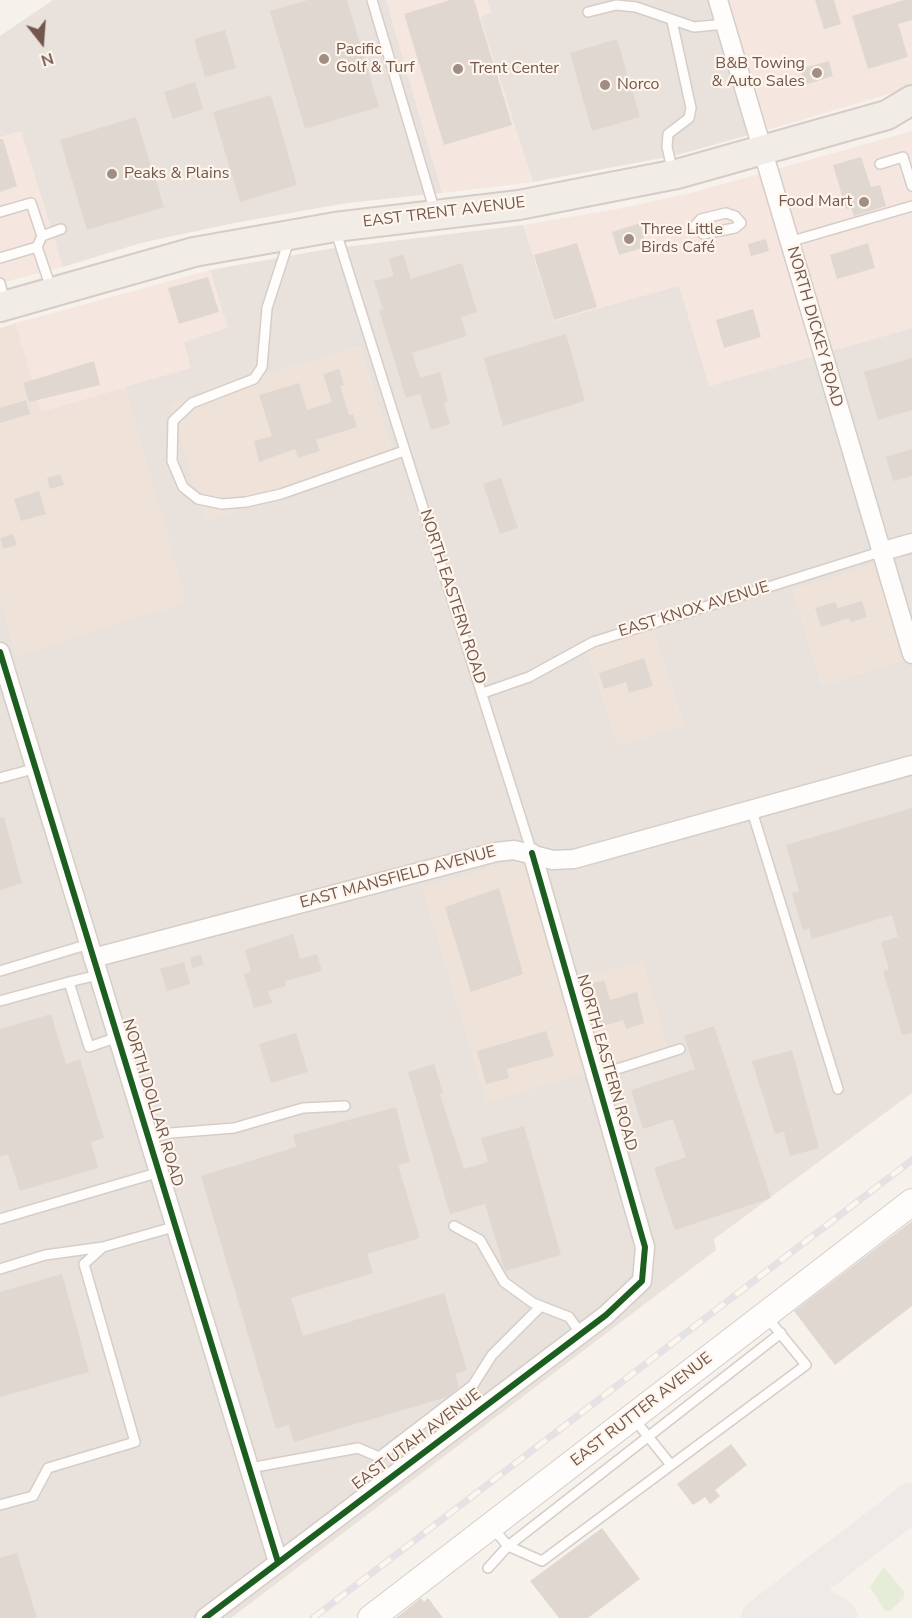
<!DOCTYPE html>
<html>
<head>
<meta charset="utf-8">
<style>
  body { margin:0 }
  #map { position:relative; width:912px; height:1618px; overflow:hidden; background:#f6f1eb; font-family:"Nunito Sans",sans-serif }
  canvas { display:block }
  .north { position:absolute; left:12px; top:12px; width:60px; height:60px; -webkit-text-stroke:4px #fef6ed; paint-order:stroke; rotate:163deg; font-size:16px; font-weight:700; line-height:24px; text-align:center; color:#73574d }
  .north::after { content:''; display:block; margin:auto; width:21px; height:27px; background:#73574d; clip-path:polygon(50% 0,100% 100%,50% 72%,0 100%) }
</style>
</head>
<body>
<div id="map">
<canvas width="912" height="1618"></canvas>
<div class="north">N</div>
</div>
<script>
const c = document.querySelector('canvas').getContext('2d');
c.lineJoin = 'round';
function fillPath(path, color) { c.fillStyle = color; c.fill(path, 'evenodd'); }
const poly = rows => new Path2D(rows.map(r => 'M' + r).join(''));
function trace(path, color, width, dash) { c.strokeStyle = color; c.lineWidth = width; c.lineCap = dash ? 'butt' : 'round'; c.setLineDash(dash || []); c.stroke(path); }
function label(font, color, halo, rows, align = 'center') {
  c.font = font + ' "Nunito Sans",sans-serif'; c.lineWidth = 4.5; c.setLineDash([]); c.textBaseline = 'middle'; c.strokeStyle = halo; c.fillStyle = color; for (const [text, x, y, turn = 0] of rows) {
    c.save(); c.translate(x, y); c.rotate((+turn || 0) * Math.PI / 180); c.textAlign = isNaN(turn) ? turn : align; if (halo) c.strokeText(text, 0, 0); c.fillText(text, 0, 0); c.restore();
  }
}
fillPath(poly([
  [16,323,41,411,125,387,188,602,16,657,0,599,0,328],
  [360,346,395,461,205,520,169,405],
  [875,563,904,660,822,685,793,588],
  [652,628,683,724,618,745,587,648],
  [525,859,642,960,669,1047,487,1102,423,888]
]), '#efe3d9');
fillPath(poly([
  [386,0,487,0,491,13,480,17,533,182,442,193],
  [728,0,912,0,912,87,767,130],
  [21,131,63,267,0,283,0,137],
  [912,131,912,328,709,386,679,287,554,321,523,225,617,209,691,193],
  [210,270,229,329,192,368,41,412,16,323]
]), '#f6e6e0');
fillPath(poly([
  [53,0,386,0,442,193,347,203,234,223,141,243,63,267,21,131,0,137,0,36],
  [487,0,728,0,767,130,673,156,533,182,480,17,491,13],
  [523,225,554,321,679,286,709,386,912,328,912,1093,714,1239,716,1250,231,1618,0,1618,0,599,16,656,187,602,125,387,191,368,184,342,228,328,210,270,328,249],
  [360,346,395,461,205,520,170,405],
  [875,564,904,660,822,685,793,589],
  [652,628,683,724,618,745,587,648],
  [525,859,562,985,642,960,668,1047,487,1102,423,888]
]), '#e8e1dc');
fillPath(poly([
  [884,1567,904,1592,904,1598,890,1611,885,1611,870,1587]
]), '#e5ecd7');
trace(poly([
  [777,1606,801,1600,814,1603,838,1618],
  [761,1618,912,1502]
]), '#edeae8', 39);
fillPath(poly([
  [308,0,347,0,379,107,305,129,270,11],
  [450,0,474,0,512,125,444,145,404,14],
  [815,0,834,0,841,24,824,29],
  [904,0,912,0,912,20,898,24,908,57,868,69,852,16],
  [225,30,236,68,205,77,194,39],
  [617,39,640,117,592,131,570,53],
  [829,61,833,76,805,85,800,69],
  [195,82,203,109,173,119,164,92],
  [271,95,297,185,240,202,213,112],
  [136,117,164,207,87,230,60,140],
  [0,139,3,139,17,186,0,192],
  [861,157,871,187,880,185,886,206,854,216,851,208,846,209,833,165],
  [640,223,646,247,619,255,612,232],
  [766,239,769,251,751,256,748,244],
  [577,243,597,307,554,320,534,255],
  [868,243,875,268,837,279,830,255],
  [403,254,411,279,462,263,477,312,461,317,467,336,412,353,420,378,440,372,448,402,444,403,450,424,431,430,420,394,406,398,379,310,383,309,374,281,394,276,389,259],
  [208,277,219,312,179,324,168,288],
  [753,309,761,337,724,348,716,320],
  [566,334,585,401,503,426,484,358],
  [912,358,912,410,878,420,864,372],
  [94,361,100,385,29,402,23,383],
  [339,369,344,385,340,386,349,415,353,414,357,427,316,440,320,451,298,458,295,449,259,462,254,441,272,436,259,395,299,383,307,410,332,402,323,374],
  [26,400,30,414,0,423,0,408],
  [912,449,912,476,893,481,886,457],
  [60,474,64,485,50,489,47,478],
  [501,478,518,528,500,534,483,484],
  [39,491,46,514,21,521,14,499],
  [13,534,17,545,3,549,0,538],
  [862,601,867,617,851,622,849,618,821,627,815,608,835,602,838,608],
  [644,658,653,686,629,693,626,682,604,689,599,673],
  [912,808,912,1033,902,1035,883,971,889,970,881,942,898,937,892,915,812,939,809,928,803,931,792,893,799,891,786,845],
  [0,817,4,817,22,883,0,890],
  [499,888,523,974,471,992,445,907],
  [293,934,300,959,317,954,322,971,285,981,286,986,268,991,272,1003,254,1008,244,974,251,972,245,950],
  [201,955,204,965,192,968,190,957],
  [184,962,190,984,167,991,160,969],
  [604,980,610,1000,637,992,644,1023,626,1029,623,1020,600,1027,588,985],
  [51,1014,66,1064,80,1059,104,1138,91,1142,98,1168,20,1191,8,1154,0,1157,0,1029],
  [714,1026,771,1198,675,1230,654,1168,686,1157,673,1119,643,1129,631,1090,695,1069,684,1036],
  [546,1031,554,1056,507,1069,509,1078,486,1084,477,1051],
  [296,1033,308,1072,271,1083,259,1044],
  [792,1050,819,1148,790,1156,784,1132,775,1134,752,1061],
  [434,1064,443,1093,440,1094,464,1169,488,1162,481,1138,524,1126,561,1255,505,1271,485,1204,450,1214,408,1072],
  [396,1107,410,1162,398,1165,420,1238,367,1254,373,1273,291,1298,303,1336,444,1293,467,1370,455,1374,459,1387,447,1397,294,1442,289,1425,276,1429,201,1176,296,1147,293,1135],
  [912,1221,912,1306,835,1365,794,1311],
  [62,1274,89,1372,0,1397,0,1292],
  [731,1444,747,1465,715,1490,720,1496,710,1504,705,1497,693,1505,677,1484],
  [602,1528,640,1579,588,1618,559,1618,530,1581],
  [17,1553,37,1618,0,1618,0,1558],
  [421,1598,424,1602,428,1598,443,1618,396,1618]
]), '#e0d7d1');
const lane = poly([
  [372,0,435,212],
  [588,12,616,5,636,7,694,27,725,24],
  [672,21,691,108,689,118,668,134,667,147,673,173],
  [880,164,903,157,912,186],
  [0,212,31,203,42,236],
  [726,213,735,216,741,223,735,228,703,234,695,226,701,219,726,213],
  [336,232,532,853],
  [289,240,267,308,262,367,254,379,192,403,173,421,172,461,183,487,198,499,222,504,246,502,281,494,404,451],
  [789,242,912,206],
  [0,258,37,247],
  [0,283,5,303],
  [51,288,37,247,42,236,61,229],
  [483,693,529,677,593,642,880,552],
  [0,778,37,768],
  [752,811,838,1089],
  [0,971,89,944],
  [98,975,69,982,89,1047,118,1037],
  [0,1001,69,982],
  [595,1076,680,1049],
  [149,1138,171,1133,234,1128,303,1108,345,1106],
  [0,1219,160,1172],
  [454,1226,480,1240,504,1282,533,1303,569,1317,581,1334],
  [0,1269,45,1255,103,1247],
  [634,1419,671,1465],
  [250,1468,358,1448,379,1457,473,1385,492,1355,541,1306],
  [0,1505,33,1496,48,1468,135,1442,84,1264,103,1247,177,1226],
  [492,1527,508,1546,542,1561,806,1365,766,1316],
  [488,1568,508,1546,781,1333]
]);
const street = poly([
  [718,0,912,654],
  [880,552,912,543],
  [0,652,278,1562],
  [93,958,496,852,514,850,553,860,574,859,912,765],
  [205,1618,606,1315,642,1281,645,1247,532,853]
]);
const secondary = poly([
  [371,1618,912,1202]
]);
const primary = poly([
  [0,307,194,252,335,227,519,205,677,174,887,115,912,100]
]);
trace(lane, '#d5cdc8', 12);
trace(street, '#d5cdc8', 21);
trace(secondary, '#d6cdc8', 28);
trace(primary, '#d5ccc7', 32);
trace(lane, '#fefdfc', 9);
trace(street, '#fefdfc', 18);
trace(secondary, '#fefdfc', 26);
trace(primary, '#f2ece6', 28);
const rail = poly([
  [313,1618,912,1160]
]);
trace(rail, '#e4e2e4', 7);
trace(rail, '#fef6ed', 4.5, [14]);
trace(poly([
  [0,652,278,1562],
  [205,1618,606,1315,642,1281,645,1247,532,853]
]), '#1b5e20', 6);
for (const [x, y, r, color] of [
  [324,59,6,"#a18d84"],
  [458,69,6,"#a18d84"],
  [817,73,6,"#a18d84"],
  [605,85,6,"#a18d84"],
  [112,174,6,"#a18d84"],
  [864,202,6,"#a18d84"],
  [629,239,6,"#a18d84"]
]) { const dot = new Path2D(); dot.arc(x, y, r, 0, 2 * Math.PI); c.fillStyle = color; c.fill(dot); trace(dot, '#fef6ed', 2); }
label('16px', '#73574d', '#fef6ed', [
  ["Pacific",336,50],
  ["Golf & Turf",336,68],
  ["B&B Towing",805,64,"right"],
  ["& Auto Sales",805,82,"right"],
  ["Trent Center",470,69],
  ["Norco",617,85],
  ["Peaks & Plains",124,174],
  ["Food Mart",852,202,"right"],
  ["Three Little",641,230],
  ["Birds Café",641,248]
], 'left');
label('16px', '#73574d', '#fef6ed', [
  ["EAST TRENT AVENUE",444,213,-7],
  ["NORTH DICKEY ROAD",814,327,74],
  ["NORTH EASTERN ROAD",452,597,72],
  ["EAST KNOX AVENUE",694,610,-17],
  ["EAST MANSFIELD AVENUE",398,878,-15],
  ["NORTH EASTERN ROAD",606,1063,74],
  ["NORTH DOLLAR ROAD",152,1103,73],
  ["EAST RUTTER AVENUE",642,1410,-38],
  ["EAST UTAH AVENUE",417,1440,-37]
]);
</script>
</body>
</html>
